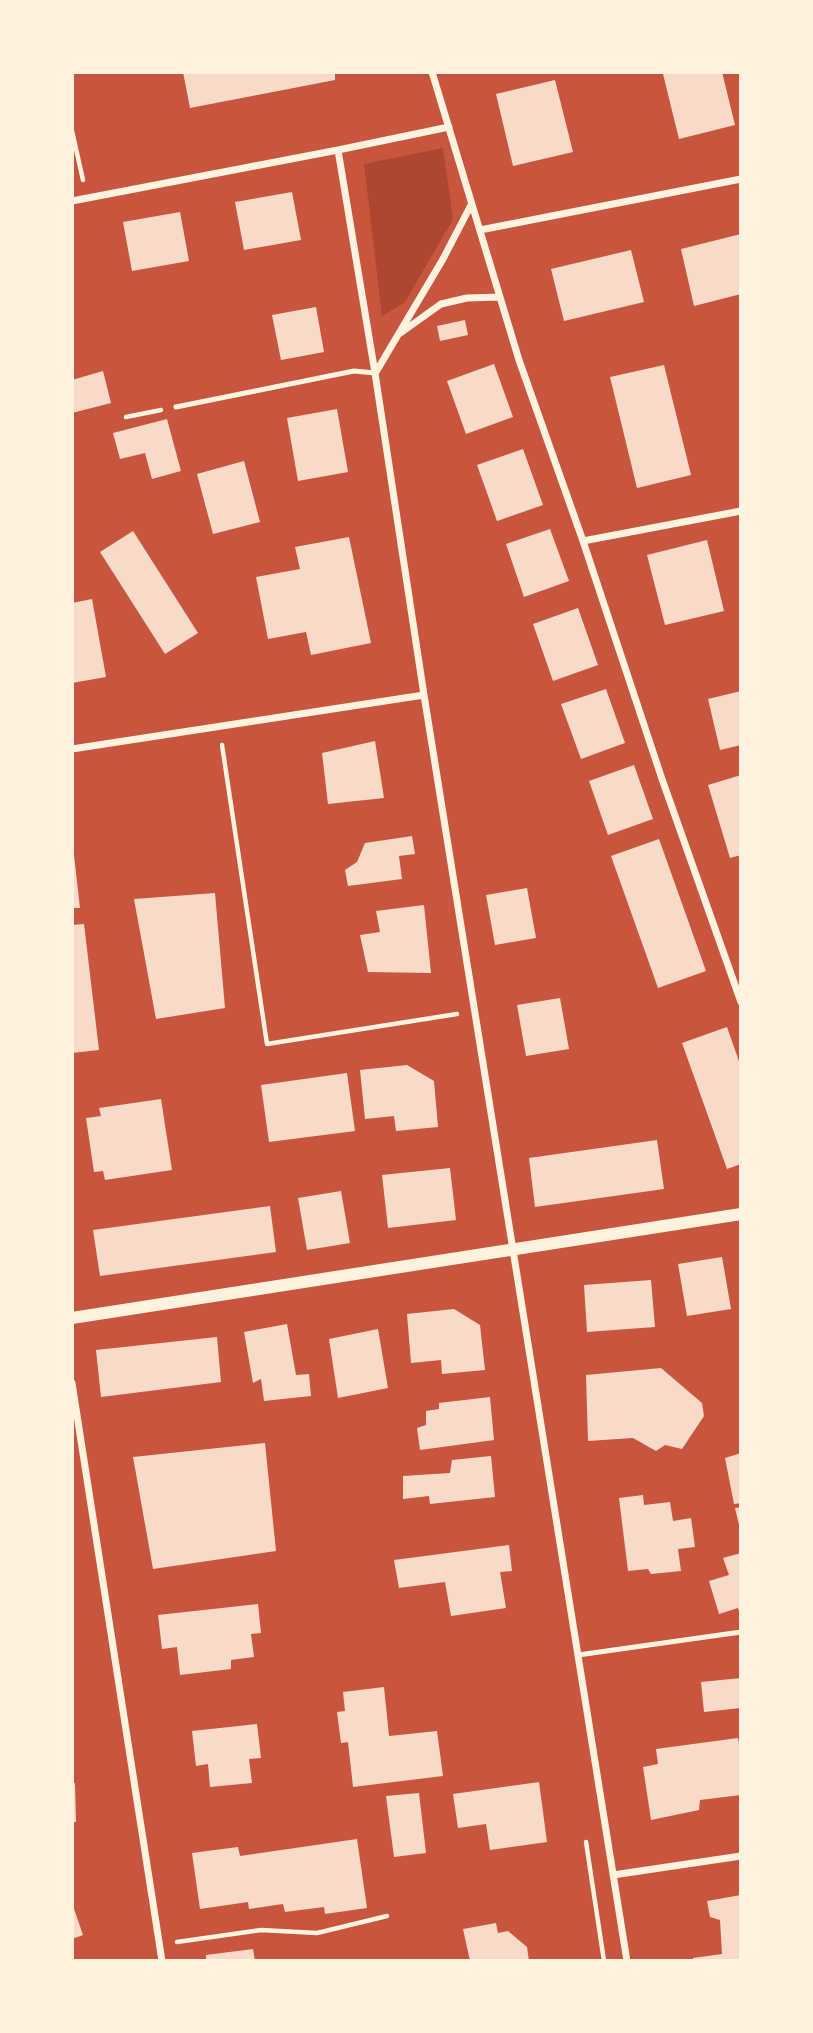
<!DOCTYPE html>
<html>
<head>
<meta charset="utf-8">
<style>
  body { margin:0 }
  #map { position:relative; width:813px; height:2033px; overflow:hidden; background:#c8553d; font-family:"DejaVu Sans",sans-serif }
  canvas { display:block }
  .frame { position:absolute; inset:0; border:74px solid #fff3e0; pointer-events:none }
</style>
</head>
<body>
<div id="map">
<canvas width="813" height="2033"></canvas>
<div class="frame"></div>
</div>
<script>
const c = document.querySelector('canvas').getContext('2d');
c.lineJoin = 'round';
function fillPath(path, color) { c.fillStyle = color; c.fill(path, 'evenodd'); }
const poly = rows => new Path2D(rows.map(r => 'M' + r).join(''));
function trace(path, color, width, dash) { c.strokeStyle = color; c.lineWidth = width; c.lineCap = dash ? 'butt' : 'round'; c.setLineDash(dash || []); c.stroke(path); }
fillPath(poly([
  [443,148,453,219,405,302,382,316,364,164]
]), '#ae4732');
fillPath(poly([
  [183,72,335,72,335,80,190,108],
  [672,72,722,72,735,125,679,139,663,74],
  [555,80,573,152,513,166,496,94],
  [292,192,301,240,244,250,235,202],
  [180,212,189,261,132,271,123,222],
  [741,234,741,294,694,306,681,249],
  [631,250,644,302,564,321,551,269],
  [316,307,324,352,281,360,272,315],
  [465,320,468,335,440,341,437,326],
  [494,364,513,417,466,434,447,381],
  [664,365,691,475,637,488,610,377],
  [103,371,111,403,72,413,72,380],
  [337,409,348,472,298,481,287,418],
  [167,419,181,471,152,479,145,453,120,459,113,433],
  [523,449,543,505,497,521,477,465],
  [244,461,260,522,213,534,197,474],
  [550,529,569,581,524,597,506,544],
  [133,531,198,633,165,654,100,552],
  [349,537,371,643,311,655,306,632,268,639,256,577,300,569,295,547],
  [707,540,724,611,665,625,647,555],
  [92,599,106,677,72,683,72,603],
  [578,608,598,665,553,681,533,624],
  [606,689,625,743,581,759,561,704],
  [741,691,741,745,720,750,708,699],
  [375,741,384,798,328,804,322,753],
  [634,765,653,819,608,835,589,781],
  [741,775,741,855,730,858,708,785],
  [412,836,415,854,399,856,402,879,348,886,345,870,357,862,365,843],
  [659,839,706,971,658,988,611,856],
  [72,855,74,855,80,908,72,908],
  [527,888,536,938,495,945,486,895],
  [215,893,225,1008,156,1019,134,899],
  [424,905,431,973,368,972,360,935,380,932,376,911],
  [84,924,99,1050,72,1053,72,925],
  [560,998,569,1049,526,1056,517,1005],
  [727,1027,741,1067,741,1164,727,1169,682,1043],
  [407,1065,434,1081,438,1127,396,1131,394,1116,365,1119,360,1070],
  [347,1073,355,1131,269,1142,261,1085],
  [161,1099,172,1170,105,1180,103,1171,94,1172,86,1118,101,1116,99,1108],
  [657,1140,664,1189,535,1207,529,1158],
  [450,1168,456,1220,388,1228,382,1175],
  [341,1191,350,1243,307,1250,298,1198],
  [270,1206,276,1252,100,1276,93,1230],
  [722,1257,731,1309,687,1316,678,1264],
  [651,1280,655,1327,587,1332,584,1285],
  [454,1309,480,1325,485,1370,442,1374,441,1360,411,1363,407,1314],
  [287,1324,296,1375,309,1374,311,1396,264,1401,261,1379,253,1383,244,1332],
  [378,1329,388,1388,338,1398,329,1339],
  [217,1337,221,1382,101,1397,96,1350],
  [661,1368,702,1403,704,1416,682,1449,665,1445,656,1451,633,1438,588,1441,586,1375],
  [490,1397,494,1440,420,1450,417,1428,426,1425,426,1411,439,1409,439,1403],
  [265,1443,276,1551,153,1569,133,1457],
  [741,1453,741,1503,734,1504,725,1458],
  [491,1456,495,1497,430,1504,429,1496,403,1499,403,1476,450,1473,452,1460],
  [643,1495,644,1505,670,1502,673,1521,691,1518,695,1547,678,1549,681,1571,651,1574,648,1569,628,1571,619,1498],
  [741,1507,741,1524,739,1525,735,1508],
  [509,1545,512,1571,500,1572,506,1608,451,1616,445,1582,399,1588,394,1560],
  [741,1553,741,1618,738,1608,719,1614,709,1581,729,1575,723,1558],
  [258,1604,261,1633,251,1634,254,1657,231,1660,231,1669,180,1675,177,1647,162,1649,158,1615],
  [741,1678,741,1708,704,1712,701,1682],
  [384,1687,389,1736,437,1731,443,1776,353,1787,348,1742,341,1743,337,1712,345,1711,343,1692],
  [257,1724,261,1758,249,1759,252,1783,210,1787,208,1764,196,1766,192,1731],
  [738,1738,739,1744,741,1744,741,1795,700,1800,699,1810,651,1820,643,1767,658,1764,656,1749],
  [539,1782,547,1842,490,1850,486,1824,458,1828,453,1794],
  [72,1783,75,1783,76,1822,72,1822],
  [419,1793,426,1853,394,1857,386,1796],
  [357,1839,367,1908,325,1914,324,1907,285,1912,283,1904,249,1909,248,1902,200,1909,192,1853,238,1847,240,1856],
  [741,1895,741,1961,693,1961,693,1958,722,1954,720,1920,710,1917,707,1901],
  [72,1903,83,1935,72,1939],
  [496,1923,498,1933,508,1931,527,1947,529,1961,470,1961,463,1929],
  [253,1949,255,1961,206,1961,206,1955]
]), '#f7dbc8');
trace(poly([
  [72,131,83,180],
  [126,417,161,410],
  [222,745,267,1044,457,1014],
  [586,1842,604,1961],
  [177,1942,261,1930,317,1933,387,1916]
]), '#fff3e0', 4.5);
trace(poly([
  [176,407,354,371,375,373],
  [578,1655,741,1632]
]), '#fff3e0', 5);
trace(poly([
  [432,72,519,360,583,541,662,779,741,1002],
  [338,150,375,373,424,695,627,1961],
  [72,201,338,150,449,127],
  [480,230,741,179],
  [399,334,441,304,467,298,500,297],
  [376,372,443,259,471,205],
  [583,541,741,511],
  [72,749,424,695],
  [72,1383,162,1961],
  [613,1875,741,1856]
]), '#fff3e0', 7);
trace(poly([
  [72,1318,741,1214]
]), '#fff3e0', 12);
</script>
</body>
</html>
